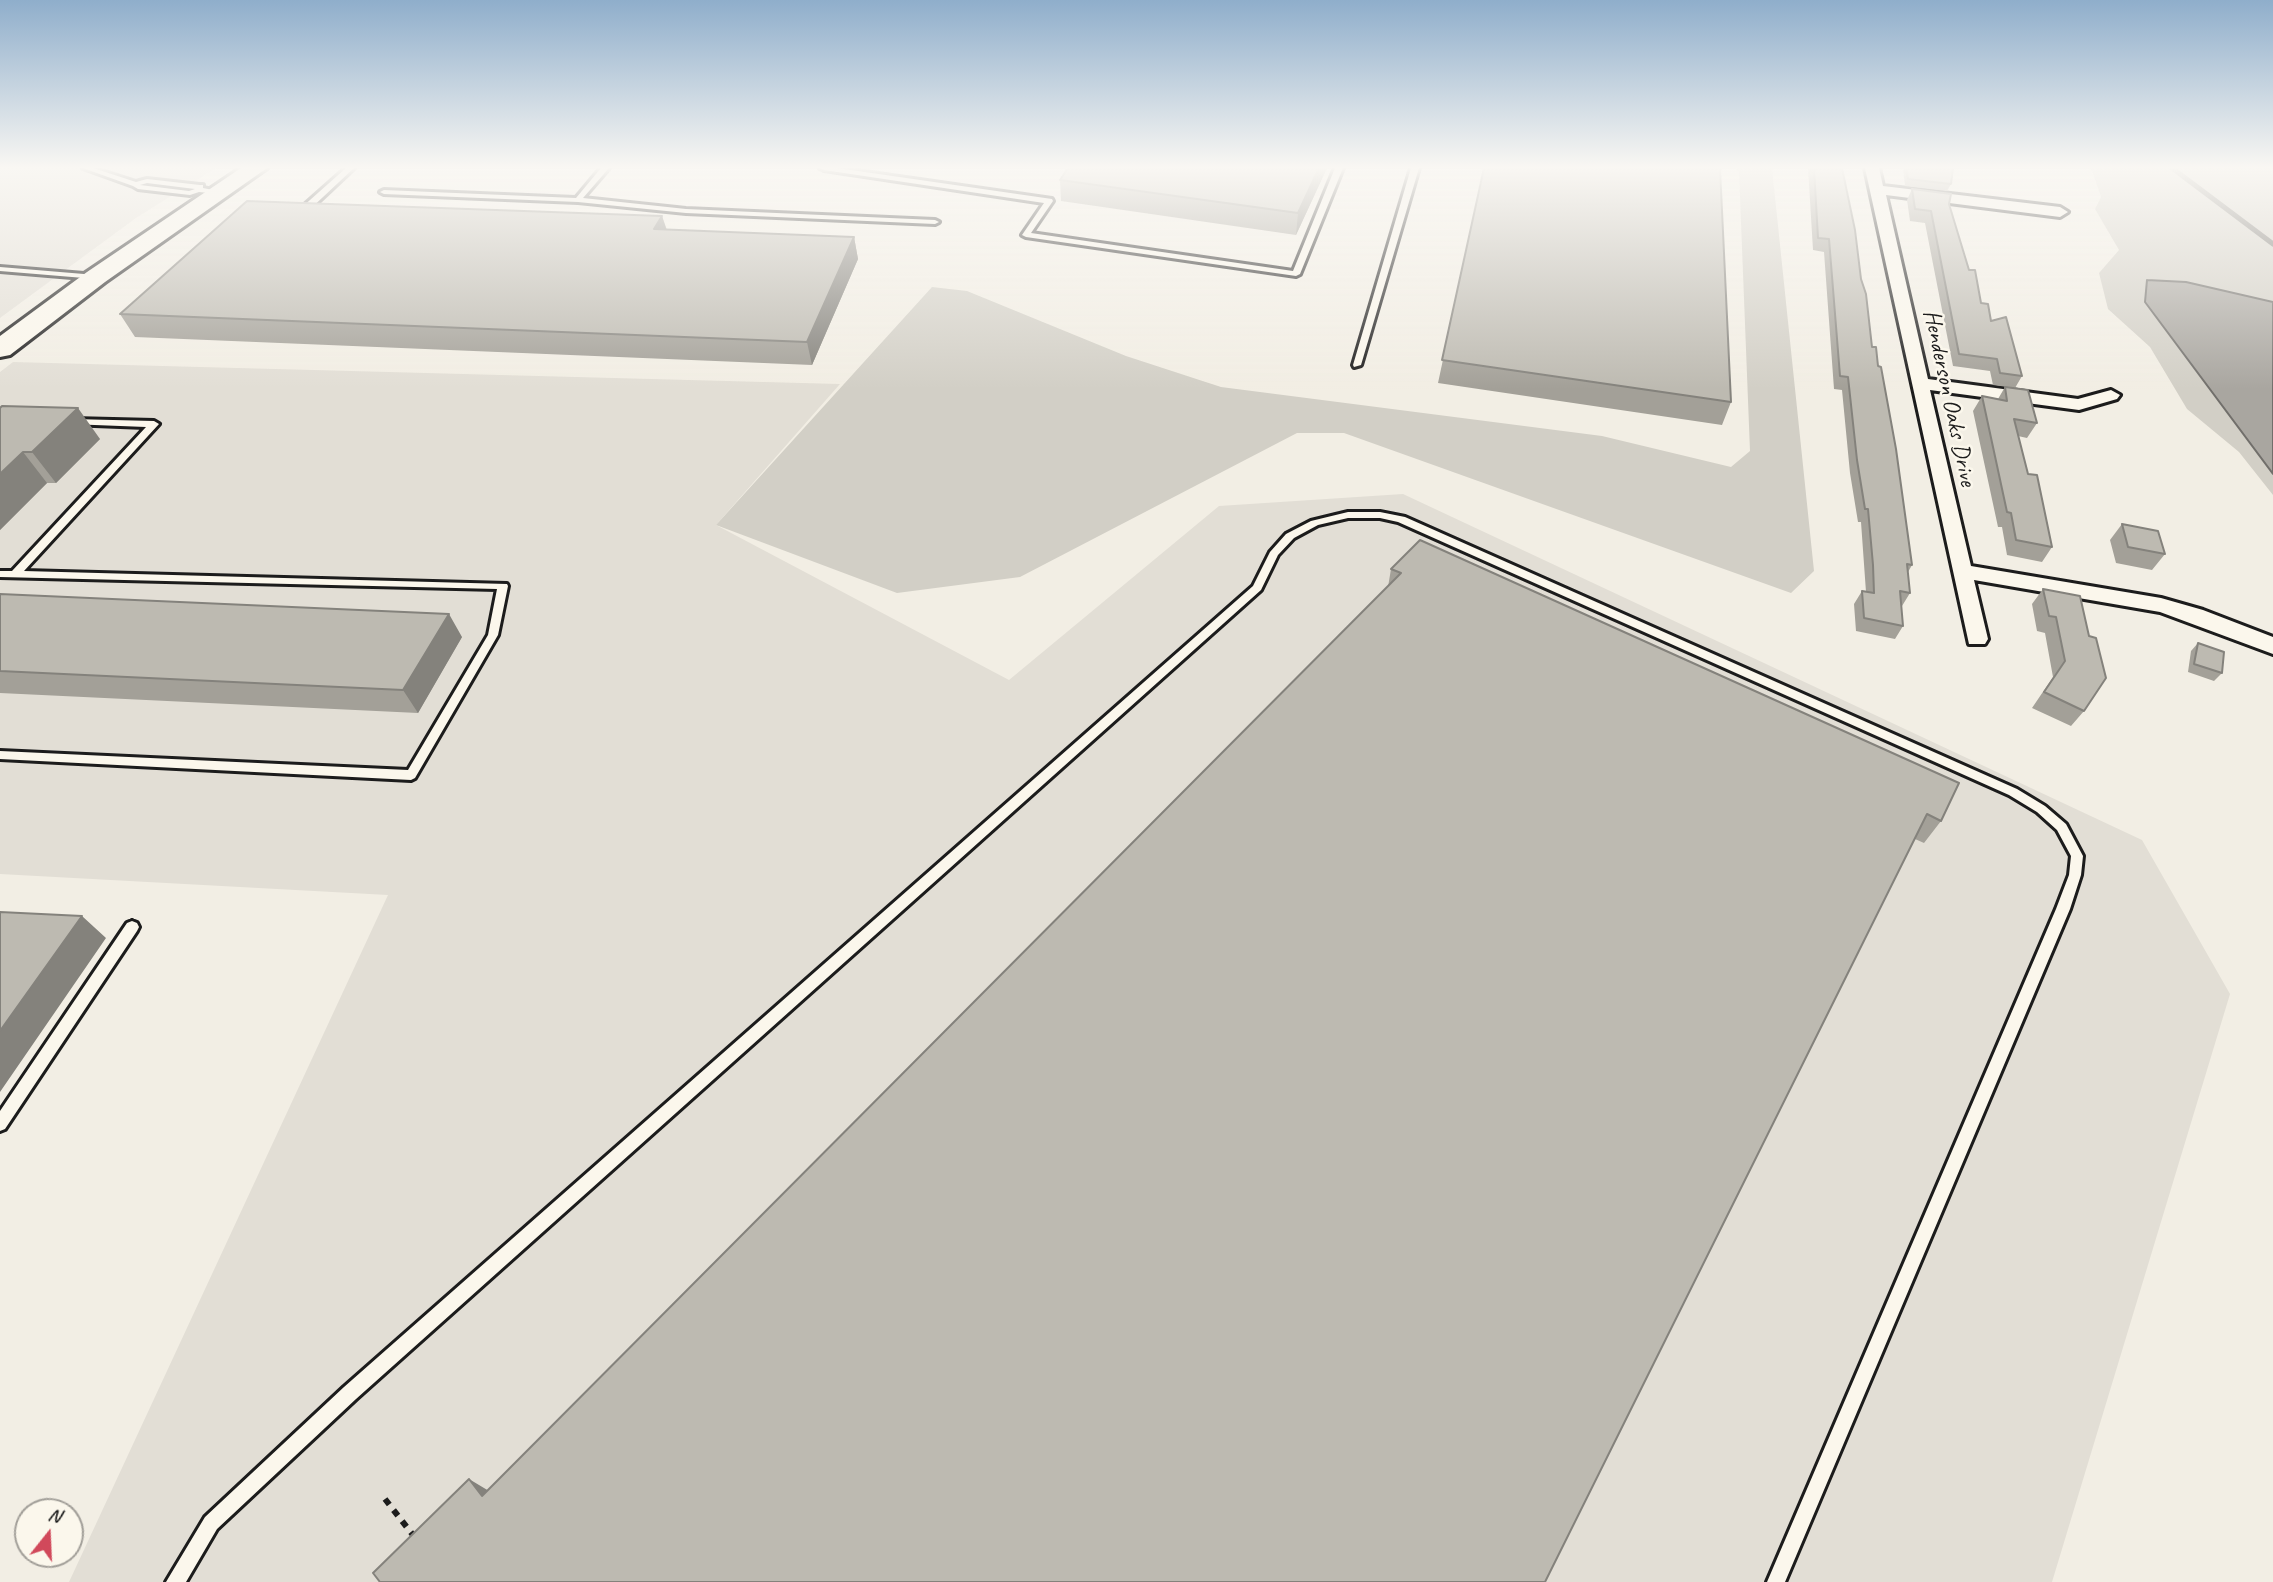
<!DOCTYPE html>
<html>
<head>
<meta charset="utf-8">
<style>
  body { margin:0 }
  #map { position:relative; width:2273px; height:1582px; overflow:hidden; background:#f2eee4; font-family:Caveat,sans-serif }
  canvas { display:block }
  .north { position:absolute; left:14px; top:1498px; width:70px; height:70px; box-sizing:border-box; background:#fbf7ec; border:2px solid #a29f99; border-radius:50%; rotate:18deg; font-size:19px; font-weight:700; line-height:28px; text-align:center; color:#1c1c1c }
  .north::after { content:''; display:block; margin:auto; width:24px; height:32px; background:#d1495b; clip-path:polygon(50% 0,100% 100%,50% 72%,0 100%) }
</style>
</head>
<body>
<div id="map">
<canvas width="2273" height="1582"></canvas>
<div class="north">N</div>
</div>
<script>
const c = document.querySelector('canvas').getContext('2d');
c.lineJoin = 'round';
function fillPath(path, color) { c.fillStyle = color; c.fill(path, 'evenodd'); }
const poly = rows => new Path2D(rows.map(r => 'M' + r).join(''));
function trace(path, color, width, dash) { c.strokeStyle = color; c.lineWidth = width; c.lineCap = dash ? 'butt' : 'round'; c.setLineDash(dash || []); c.stroke(path); }
function label(font, color, halo, rows, align = 'center') {
  c.font = font + ' Caveat,sans-serif'; c.lineWidth = 5; c.setLineDash([]); c.textBaseline = 'middle'; c.strokeStyle = halo; c.fillStyle = color; for (const [text, x, y, turn = 0] of rows) {
    c.save(); c.translate(x, y); c.rotate((+turn || 0) * Math.PI / 180); c.textAlign = isNaN(turn) ? turn : align; if (halo) c.strokeText(text, 0, 0); c.fillText(text, 0, 0); c.restore();
  }
}
fillPath(poly([
  [0,168,216,168,136,218,0,318],
  [13,362,840,384,716,525,1009,680,1219,506,1403,494,2142,840,2230,994,2052,1582,69,1582,388,895,0,874,0,372]
]), '#e2ded5');
fillPath(poly([
  [1736,168,1772,168,1814,571,1791,593,1344,433,1297,433,1020,577,897,593,716,525,932,287,967,291,1126,356,1221,387,1602,436,1731,467,1750,451,1739,172],
  [2091,168,2273,168,2273,302,2186,282,2145,302,2273,474,2273,495,2239,452,2187,409,2150,347,2108,309,2099,273,2119,250,2095,209,2101,197]
]), '#d2cfc6');
const water = poly([
  [2147,280,2186,282,2273,302,2273,474,2145,302,2147,280]
]);
fillPath(water, '#a9a6a0');
trace(water, '#716f6b', 2);
trace(poly([
  [2172,168,2273,244]
]), '#716f6b', 5);
const lane = poly([
  [83,168,93,168,136,182,147,179,200,185,203,185,203,188,223,192,219,194,199,192,190,195,138,189,133,186,83,168],
  [147,183,195,189,189,191,140,185,147,183],
  [346,168,354,168,307,212,301,212,301,208,346,168],
  [601,168,609,168,583,198,686,209,935,220,939,222,935,224,686,213,578,202,384,194,380,192,384,190,576,198,601,168],
  [820,168,837,168,1052,199,1053,201,1031,233,1293,271,1335,168,1343,168,1300,274,1296,276,1026,237,1022,235,1044,203,824,170,820,168],
  [1411,168,1419,168,1361,365,1354,367,1353,365,1411,168],
  [0,267,96,275,100,277,96,279,0,271,0,267],
  [72,419,154,421,159,424,24,571,507,584,508,586,498,635,415,778,411,780,0,759,0,751,408,770,488,635,497,589,0,577,0,571,12,571,146,427,69,424,67,422,72,419],
  [1348,512,1380,512,1405,517,2017,789,2045,806,2066,824,2083,856,2081,875,2070,909,1785,1582,1767,1582,2056,909,2069,875,2071,856,2057,830,2037,812,2009,795,1398,522,1380,518,1348,518,1318,525,1294,538,1278,555,1261,590,356,1399,217,1529,186,1582,166,1582,205,1517,344,1387,1253,586,1270,552,1286,534,1311,521,1348,512],
  [132,921,137,923,139,927,137,931,5,1129,0,1131,0,1111,127,923,132,921]
]);
const street = poly([
  [1865,168,1879,168,1883,186,2060,207,2068,212,2060,217,1886,195,1928,379,2078,399,2111,390,2120,395,2117,399,2079,410,1930,390,1971,566,2161,598,2203,610,2273,637,2273,654,2160,612,1974,580,1988,639,1985,644,1969,644,1865,168]
]);
const primary = poly([
  [241,168,267,168,105,282,10,355,0,357,0,336,87,272,241,168]
]);
trace(lane, '#1c1c1c', 6);
trace(street, '#1c1c1c', 6);
trace(primary, '#1c1c1c', 6);
trace(poly([
  [385,1499,416,1539]
]), '#1c1c1c', 6, [7, 7]);
fillPath(lane, '#fbf7ec');
fillPath(street, '#fbf7ec');
fillPath(primary, '#fbf7ec');
fillPath(poly([
  [1068,168,1327,168,1296,235,1061,201,1060,180],
  [1484,168,1731,402,1722,425,1438,383],
  [1808,168,1842,168,1872,347,1878,366,1912,565,1908,572,1910,593,1902,606,1901,606,1903,626,1895,639,1856,631,1854,604,1862,591,1866,592,1861,522,1858,522,1850,473,1842,390,1834,389,1824,252,1813,250],
  [1904,168,1953,168,1951,184,1947,191,1905,186,1903,170],
  [1912,189,1949,204,1969,270,1981,303,2022,376,2015,388,1993,385,1990,371,1953,366,1925,223,1910,221,1907,200],
  [662,216,667,230,854,237,858,259,812,365,135,337,120,314],
  [2005,387,2037,423,2027,438,2018,436,2028,474,2052,547,2042,562,2007,555,2002,527,1998,527,1973,411,1982,396,1998,399],
  [0,408,100,439,56,483,47,483,0,530],
  [2122,524,2165,554,2152,570,2116,563,2110,540],
  [1391,569,1941,821,1924,843,1915,839,488,1490,1388,587],
  [2043,589,2080,596,2084,711,2071,726,2032,708,2053,677,2045,633,2037,631,2032,604],
  [0,594,462,637,418,713,0,693],
  [2198,643,2222,673,2214,681,2188,672,2191,651]
]), '#a3a098');
fillPath(poly([
  [1319,168,1327,168,1296,235,1298,213],
  [662,216,669,238,654,229],
  [854,237,858,259,812,365,807,342],
  [78,408,100,439,56,483,32,452],
  [23,452,47,483,0,530,0,474],
  [449,614,462,637,418,713,403,690],
  [82,916,106,938,0,1092,0,1031],
  [469,1479,489,1491,482,1496]
]), '#84827c');
const building = poly([
  [1068,168,1319,168,1298,213,1060,180,1068,168],
  [1484,168,1720,168,1731,402,1442,360,1484,168],
  [1814,168,1842,168,1855,230,1861,279,1866,294,1872,347,1876,347,1878,366,1881,367,1896,449,1912,565,1907,564,1910,593,1900,591,1903,626,1864,618,1862,591,1874,593,1873,565,1868,509,1865,509,1857,460,1848,377,1840,376,1829,239,1818,238,1814,168],
  [1906,168,1953,168,1951,184,1908,179,1906,168],
  [1912,189,1951,194,1949,204,1969,270,1975,270,1981,303,1988,304,1991,321,2006,317,2022,376,2000,373,1997,359,1959,354,1931,211,1915,209,1912,189],
  [247,201,662,216,654,229,854,237,807,342,120,314,247,201],
  [2005,387,2028,390,2037,423,2014,419,2028,474,2037,475,2052,547,2016,540,2011,513,2007,512,1982,396,2007,401,2005,387],
  [2,406,78,408,32,452,23,452,0,474,0,408,2,406],
  [2122,524,2158,531,2165,554,2128,547,2122,524],
  [1420,540,1959,783,1941,821,1927,814,1545,1582,380,1582,373,1573,469,1479,482,1496,1401,573,1391,569,1420,540],
  [2043,589,2080,596,2089,636,2096,638,2106,678,2084,711,2044,692,2065,661,2056,617,2049,616,2043,589],
  [0,594,449,614,403,690,0,671,0,594],
  [2198,643,2224,652,2222,673,2194,664,2198,643],
  [0,912,82,916,0,1031,0,912]
]);
fillPath(building, '#bdbab1');
trace(building, '#84827c', 2);
const sky = c.createLinearGradient(0, 0, 0, 389);
sky.addColorStop(0, '#8faecb');
sky.addColorStop(0.43, '#f9f7f3');
sky.addColorStop(1, '#f9f7f300');
c.fillStyle = sky;
c.fillRect(0, 0, 2273, 389);
label('24px', '#1c1c1c', '#fbf7ec', [
  ["Henderson Oaks Drive",1949,398,78]
]);
</script>
</body>
</html>
